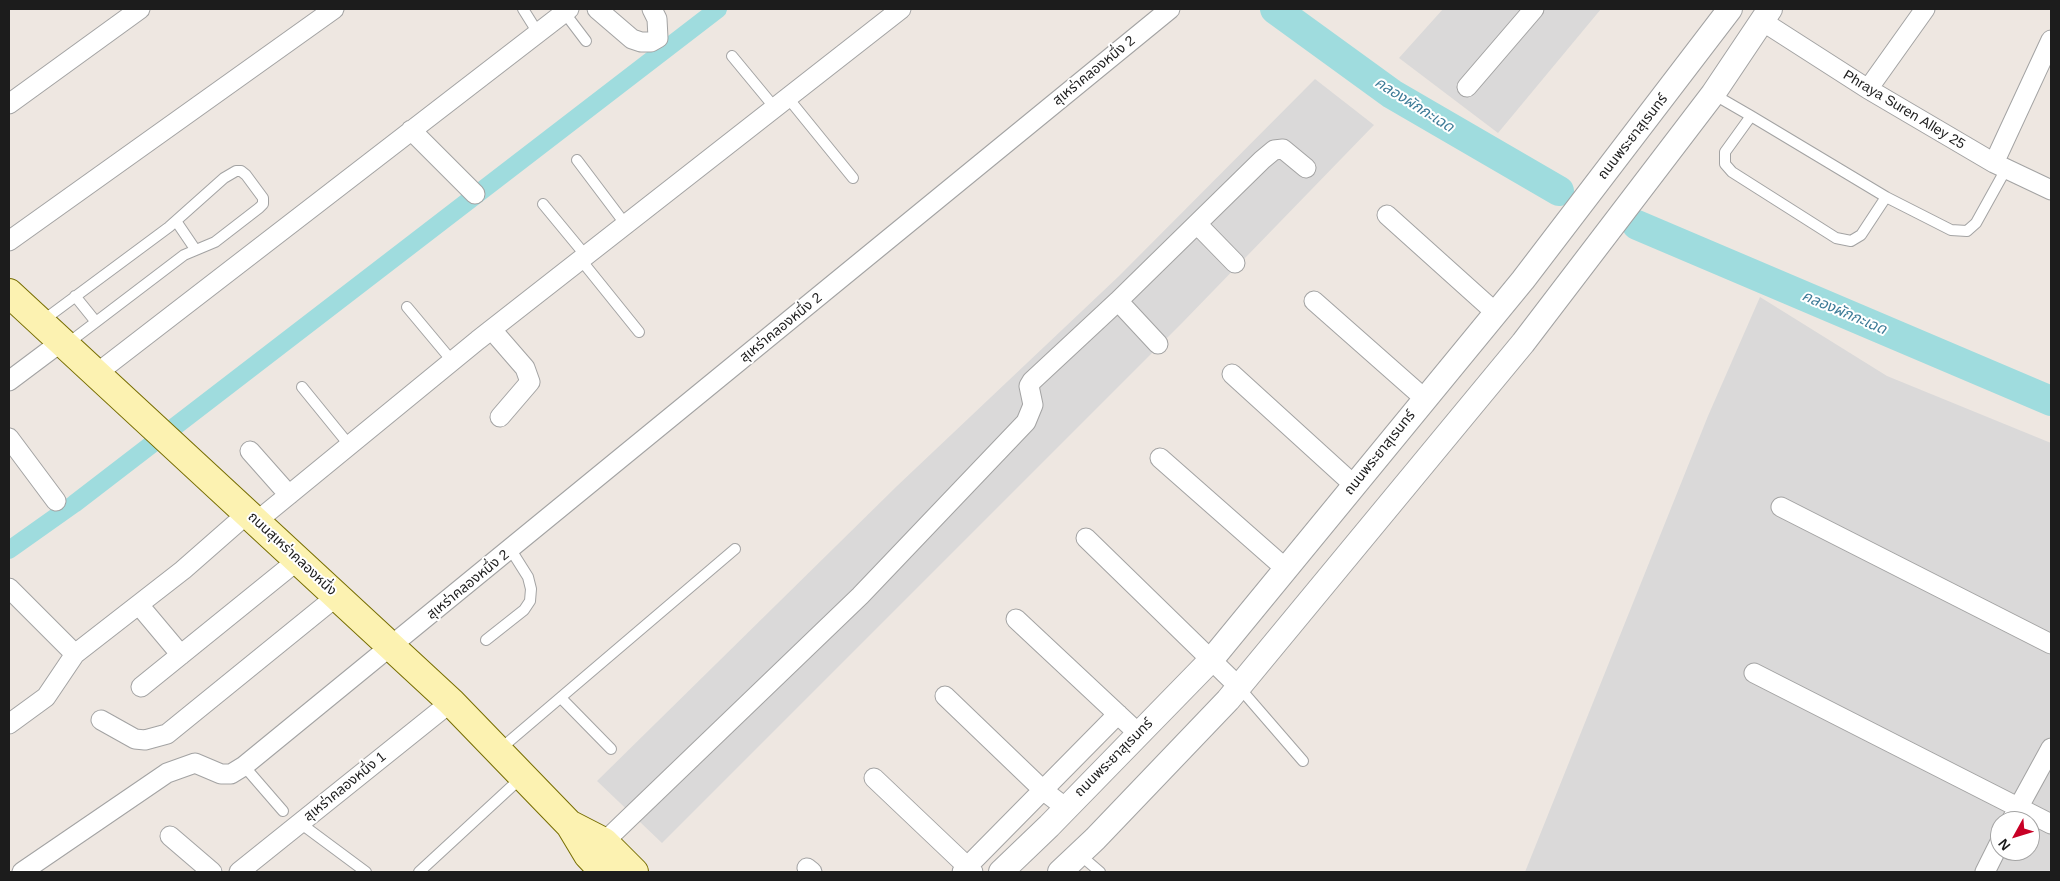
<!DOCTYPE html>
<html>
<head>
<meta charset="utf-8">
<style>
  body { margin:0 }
  #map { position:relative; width:2060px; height:881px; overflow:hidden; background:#eee7e1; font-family:Arial,sans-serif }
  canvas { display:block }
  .frame { position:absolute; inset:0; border:10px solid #1c1c1c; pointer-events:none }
  .north { position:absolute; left:1990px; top:811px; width:50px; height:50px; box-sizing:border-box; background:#fff; border:1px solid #a4a4a4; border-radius:50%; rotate:231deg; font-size:14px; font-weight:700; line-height:20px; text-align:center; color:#1c1c1c }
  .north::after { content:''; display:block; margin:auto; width:18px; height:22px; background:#c80026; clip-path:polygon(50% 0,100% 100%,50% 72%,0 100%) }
</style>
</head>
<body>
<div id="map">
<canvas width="2060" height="881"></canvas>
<div class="frame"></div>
<div class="north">N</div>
</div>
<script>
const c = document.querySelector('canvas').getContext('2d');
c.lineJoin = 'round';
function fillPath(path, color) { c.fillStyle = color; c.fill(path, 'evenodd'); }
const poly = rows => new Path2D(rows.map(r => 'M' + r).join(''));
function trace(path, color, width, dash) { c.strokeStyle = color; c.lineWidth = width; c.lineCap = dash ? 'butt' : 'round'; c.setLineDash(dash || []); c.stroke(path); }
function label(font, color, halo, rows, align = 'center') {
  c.font = font + ' Arial,"Noto Sans Thai",sans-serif'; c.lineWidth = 4; c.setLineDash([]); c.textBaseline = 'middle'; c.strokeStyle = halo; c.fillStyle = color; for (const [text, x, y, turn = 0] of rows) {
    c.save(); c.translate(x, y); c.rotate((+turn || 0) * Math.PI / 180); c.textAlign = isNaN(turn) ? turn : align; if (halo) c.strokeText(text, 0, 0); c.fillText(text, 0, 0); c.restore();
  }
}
fillPath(poly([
  [1443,9,1601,9,1498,133,1399,58],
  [1315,79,1374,125,1182,323,662,843,597,781,897,486,1119,276],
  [1760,297,1887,376,2051,443,2051,872,1525,872,1708,416],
  [2000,821,2030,821,2030,851,2000,851]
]), '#dad9d9');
trace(poly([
  [9,550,74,504,718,9]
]), '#9fdcde', 18);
trace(poly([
  [1275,9,1392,94,1559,191],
  [1637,225,2051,401]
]), '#9fdcde', 30);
const service = poly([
  [523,9,538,33],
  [564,12,586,41],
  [732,56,775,108],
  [1713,94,1751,116,1886,197,1861,235,1851,241,1836,238,1732,172,1725,164,1725,152,1751,116],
  [788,98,853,178],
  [577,160,626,225],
  [1886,197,1951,230,1967,231,1976,223,2006,169],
  [543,204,586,256],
  [176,221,195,249],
  [581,260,639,332],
  [75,296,96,322],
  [407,307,453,362],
  [41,322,169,227,224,178,236,171,241,171,246,175,263,198,263,204,259,208,215,242,184,255,67,344],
  [302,387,350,446],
  [486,640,524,610,530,601,531,589,528,577,511,550],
  [1238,686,1303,761],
  [561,698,611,749],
  [499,750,735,549],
  [244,766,283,811],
  [300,823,366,872],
  [1079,854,1100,872],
  [419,872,522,777]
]);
const minor = poly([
  [597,9,632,39,641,42,651,42,658,38,657,19,652,9],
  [1762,21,1868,89,1994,163,2051,190],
  [1467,87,1534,9],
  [1868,89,1925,9],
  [9,104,140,9],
  [411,130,475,194],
  [1994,163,2051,40],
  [1387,215,1496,313],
  [1197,224,1235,263],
  [9,241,334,9],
  [1118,301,1158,344],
  [1314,301,1425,399],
  [492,330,525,368,530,382,500,417],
  [96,374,569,9],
  [1232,374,1354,485],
  [9,381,61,342],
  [9,438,56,501],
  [250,451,289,495],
  [1160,458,1286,569],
  [1781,507,2051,644],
  [257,521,478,340,901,9],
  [1086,538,1238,686],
  [9,588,75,654],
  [139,605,181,655],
  [1016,619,1139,734],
  [1754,673,2051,824],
  [141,687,298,560],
  [945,696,1044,791,1066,808],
  [101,720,135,739,145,740,167,734,337,596],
  [9,724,46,697,75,654,183,570,248,513],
  [874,778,973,872],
  [2011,821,2051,748],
  [170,836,212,872],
  [604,842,860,596,1026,422,1033,405,1029,386,1032,381,1118,301,1262,160,1274,150,1283,149,1306,168],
  [807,868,812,872],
  [22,872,167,773,195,763,221,774,231,774,244,766,1170,9],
  [239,872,451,702],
  [962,872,1118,714],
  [1985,872,2000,842]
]);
const tertiary = poly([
  [1001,872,1049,826,1212,659,1523,280,1730,9],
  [1060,872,1095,839,1228,700,1523,343,1713,94,1770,9]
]);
const secondary = poly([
  [9,293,451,702,569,824,604,842,634,872],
  [570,825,588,855,604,872]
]);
trace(service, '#a3a3a3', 12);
trace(minor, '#a3a3a3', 21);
trace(tertiary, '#a3a3a3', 26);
trace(secondary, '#766d00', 30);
trace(service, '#fff', 10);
trace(minor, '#fff', 19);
trace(tertiary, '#fff', 24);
trace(secondary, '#fcf2b1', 28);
label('14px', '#1c1c1c', '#fff', [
  ["สุเหร่าคลองหนึ่ง 2",1094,71,-39],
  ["Phraya Suren Alley 25",1904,110,31],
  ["ถนนพระยาสุเรนทร์",1633,137,-52],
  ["สุเหร่าคลองหนึ่ง 2",781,328,-39],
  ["ถนนพระยาสุเรนทร์",1380,453,-51],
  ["ถนนสุเหร่าคลองหนึ่ง",292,554,43],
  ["สุเหร่าคลองหนึ่ง 2",468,585,-39],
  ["ถนนพระยาสุเรนทร์",1114,758,-45],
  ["สุเหร่าคลองหนึ่ง 1",345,787,-39]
]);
label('italic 15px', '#3d7b97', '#fff', [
  ["คลองผักกะเฉด",1414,105,32],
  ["คลองผักกะเฉด",1844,313,23]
]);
</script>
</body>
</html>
